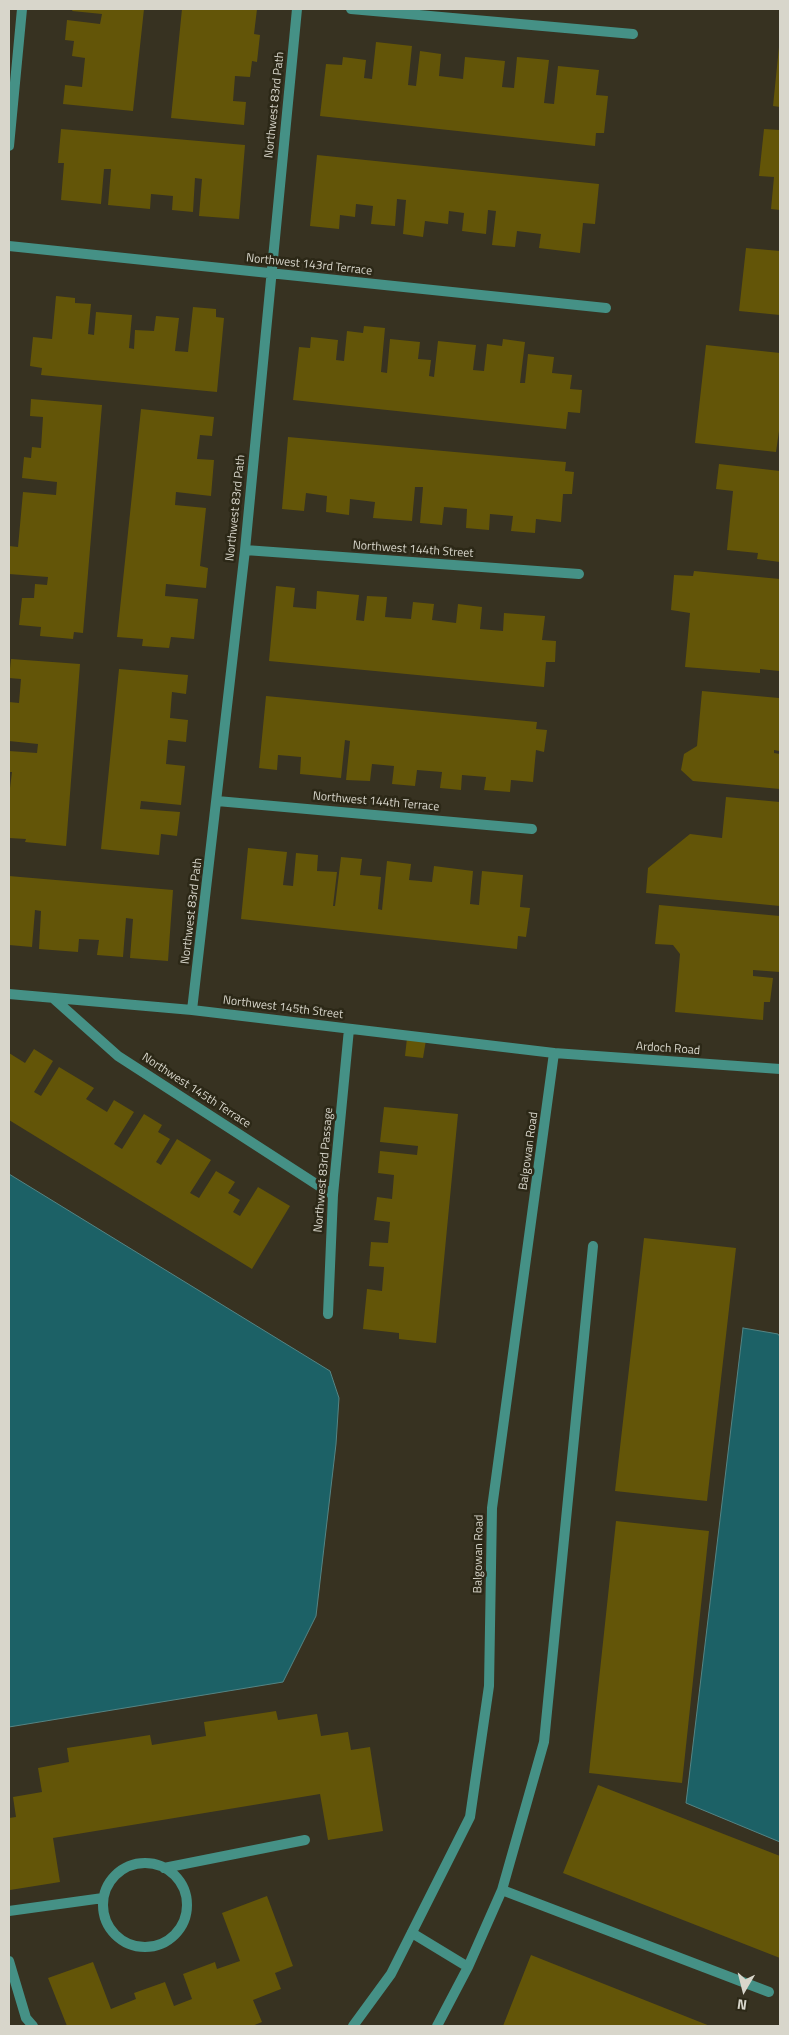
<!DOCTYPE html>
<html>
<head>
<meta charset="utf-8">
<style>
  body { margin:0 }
  #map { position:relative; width:789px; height:2035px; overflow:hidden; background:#373221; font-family:"Titillium Web",sans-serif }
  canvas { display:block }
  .frame { position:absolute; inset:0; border:10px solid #d8d6cb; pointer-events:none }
  .north { position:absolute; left:719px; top:1965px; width:50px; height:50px; -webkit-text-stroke:4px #2c2817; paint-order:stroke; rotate:188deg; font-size:14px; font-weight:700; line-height:20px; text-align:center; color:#d8d6cb }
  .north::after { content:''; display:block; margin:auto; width:18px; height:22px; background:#d8d6cb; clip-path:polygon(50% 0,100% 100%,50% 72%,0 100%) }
</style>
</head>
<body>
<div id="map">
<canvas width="789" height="2035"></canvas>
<div class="frame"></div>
<div class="north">N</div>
</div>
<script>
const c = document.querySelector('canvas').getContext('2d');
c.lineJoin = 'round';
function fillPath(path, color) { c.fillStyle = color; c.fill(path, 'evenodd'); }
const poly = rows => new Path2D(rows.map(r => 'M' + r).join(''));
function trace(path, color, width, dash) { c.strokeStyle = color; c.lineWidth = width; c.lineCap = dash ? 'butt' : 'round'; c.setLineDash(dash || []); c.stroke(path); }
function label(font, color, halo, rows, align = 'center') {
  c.font = font + ' "Titillium Web",sans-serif'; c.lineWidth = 5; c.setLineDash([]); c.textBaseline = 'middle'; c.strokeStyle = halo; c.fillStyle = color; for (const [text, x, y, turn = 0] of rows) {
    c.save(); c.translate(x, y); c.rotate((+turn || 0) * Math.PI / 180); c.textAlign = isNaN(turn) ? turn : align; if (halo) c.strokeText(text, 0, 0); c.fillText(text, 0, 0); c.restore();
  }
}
const water = poly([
  [9,1174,330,1371,339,1398,336,1444,316,1616,283,1682,9,1727,9,1174],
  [743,1328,778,1334,780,1337,780,1842,686,1803,743,1328]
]);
fillPath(water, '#1c6166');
trace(water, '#548484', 1);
fillPath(poly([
  [73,9,144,9,133,111,63,104,65,85,82,87,85,58,72,56,74,41,65,40,67,20,100,24,102,14,72,11],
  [182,9,257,9,254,34,260,35,257,62,252,61,250,77,235,76,233,101,246,102,244,125,171,118],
  [376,42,412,46,408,85,416,86,420,51,441,54,439,76,463,79,465,57,505,61,502,87,514,88,517,57,549,60,544,103,554,104,558,66,599,70,596,95,608,96,604,133,596,133,595,146,320,116,326,64,342,65,343,57,366,60,364,78,372,79],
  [779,47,780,47,780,107,773,106],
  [61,129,245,145,239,219,199,216,202,179,195,178,193,212,172,210,173,196,151,194,150,209,108,205,111,169,104,169,101,204,61,200,64,163,58,163],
  [764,129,780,130,780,210,771,209,774,177,759,176],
  [317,155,599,184,595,224,583,223,580,253,539,248,541,234,517,231,515,247,492,245,496,211,488,210,486,234,462,231,464,213,449,211,448,224,425,221,423,237,403,234,406,200,397,199,395,226,371,224,373,206,356,204,355,217,340,215,339,229,310,226],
  [746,248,780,251,780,315,739,311],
  [56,296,75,298,75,303,91,304,88,334,94,335,96,312,132,315,129,348,134,349,135,330,154,331,156,316,179,318,175,351,188,352,193,307,216,309,216,317,224,318,217,392,41,375,42,368,30,366,33,337,52,339],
  [364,326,385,328,381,372,387,373,390,339,420,342,418,359,431,360,429,376,434,377,438,341,476,345,473,370,484,371,487,344,502,346,503,339,525,342,520,383,525,383,528,354,554,357,552,373,572,375,570,389,582,390,580,413,568,412,566,429,293,400,299,347,310,348,311,337,338,340,336,360,344,361,347,331,363,333],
  [706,345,780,353,780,424,776,452,695,443],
  [31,399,102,405,83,633,74,632,73,639,40,636,41,627,19,625,22,598,34,598,35,584,47,585,48,577,9,574,9,546,18,547,23,492,56,495,57,482,22,478,24,457,31,458,32,447,41,448,43,417,30,416],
  [141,409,214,417,212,436,200,435,197,459,214,460,211,496,176,492,175,505,206,508,200,566,208,568,206,588,166,584,165,596,198,599,194,639,171,637,169,648,142,646,143,639,117,637],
  [288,437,566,462,565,471,574,472,572,494,563,494,561,522,536,519,535,533,511,531,513,516,490,514,489,530,466,528,467,509,444,507,442,525,420,523,423,487,415,487,412,521,373,518,375,502,350,499,349,515,326,512,327,496,306,493,304,511,282,509],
  [719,464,780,471,780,562,757,559,758,553,727,550,733,491,716,489],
  [694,571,780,579,779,671,760,669,760,673,685,667,690,613,671,610,674,575,693,576],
  [276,586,295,588,293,607,316,609,317,591,359,595,356,620,364,621,367,596,387,597,385,617,411,619,413,602,434,604,432,620,456,623,458,604,482,607,480,629,503,631,504,613,545,616,542,640,556,641,555,662,546,662,544,687,269,661],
  [11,659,80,664,66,846,25,842,26,839,9,838,9,796,12,772,9,772,9,751,37,753,38,744,9,741,9,702,19,703,21,679,9,678],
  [119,669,188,675,186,694,172,692,170,718,188,720,186,742,168,740,166,764,185,766,181,805,141,801,140,809,180,812,177,836,161,834,159,855,101,849],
  [702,691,779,698,780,736,779,751,774,750,774,753,780,754,780,789,693,781,681,770,684,754,697,746],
  [266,696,537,722,536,729,547,730,544,752,536,750,533,782,511,780,510,792,484,790,486,777,462,775,461,790,440,788,442,772,417,770,415,786,392,784,394,766,372,764,370,781,346,780,350,741,345,740,341,778,300,774,301,757,278,755,277,770,259,768],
  [726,797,780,802,780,906,646,893,648,868,690,834,722,838],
  [248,848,287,852,283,885,293,886,296,853,318,855,317,871,337,872,333,906,335,906,341,857,362,859,360,875,381,877,378,909,382,910,387,861,411,864,409,880,432,882,434,866,473,871,470,904,479,905,482,871,523,875,520,907,530,908,526,937,518,936,517,949,241,919],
  [9,876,173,890,168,961,130,958,133,919,126,918,123,957,97,955,99,940,79,939,78,952,39,949,41,911,35,910,32,947,9,945],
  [659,905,780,916,780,972,753,970,753,976,773,978,770,1002,764,1002,763,1020,675,1012,680,954,673,945,655,944],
  [407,1038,426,1040,423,1058,405,1056],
  [34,1049,53,1061,34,1092,41,1096,59,1067,94,1088,86,1099,107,1112,114,1100,134,1112,114,1144,122,1149,144,1114,162,1125,158,1132,170,1139,156,1162,161,1165,177,1139,211,1160,190,1193,199,1198,216,1171,235,1182,228,1193,240,1200,233,1212,240,1216,258,1187,290,1206,252,1269,9,1120,9,1053,25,1063],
  [384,1107,458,1114,436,1343,399,1339,399,1333,363,1329,367,1289,382,1291,384,1267,369,1266,371,1242,388,1243,390,1222,374,1220,377,1197,392,1199,394,1175,378,1173,380,1151,417,1155,418,1146,380,1142],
  [644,1238,736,1248,707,1501,615,1491],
  [616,1521,709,1531,682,1783,589,1773],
  [276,1711,278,1720,317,1714,321,1736,348,1732,351,1750,370,1747,383,1831,328,1840,320,1794,53,1838,60,1882,10,1890,9,1818,16,1817,13,1797,42,1792,38,1768,69,1762,67,1748,150,1735,152,1745,206,1736,204,1722],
  [598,1785,780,1856,780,1958,563,1873],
  [267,1896,293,1966,275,1973,281,1989,253,2000,262,2022,252,2026,67,2026,48,1978,93,1962,111,2009,136,1999,134,1993,165,1982,174,2006,192,1999,183,1974,215,1962,217,1969,240,1961,222,1913],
  [531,1955,710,2026,503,2026]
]), '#635508');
trace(poly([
  '103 1905a42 42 0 1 1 84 0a42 42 0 1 1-84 0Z',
  [164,1868,305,1840],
  [502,1890,769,1992],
  [9,1911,103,1898],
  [412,1933,468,1967,502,1890,544,1742,593,1246],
  [437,2026,468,1967]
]), '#459186', 10);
trace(poly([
  [351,9,633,34],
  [9,146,22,9],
  [9,246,606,308],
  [245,550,579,574],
  [217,801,532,829],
  [9,994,192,1010,554,1053,780,1069],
  [53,998,118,1056,333,1195],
  [192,1010,245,550,297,9],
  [328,1314,333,1195,349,1029],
  [9,1961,26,2018,33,2026],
  [353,2026,391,1974,470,1817,489,1686,492,1508,554,1053]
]), '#459186', 10);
label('12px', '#d8d6cb', '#2c2817', [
  ["Northwest 83rd Path",275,105,-84],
  ["Northwest 143rd Terrace",309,265,6],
  ["Northwest 83rd Path",236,508,-84],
  ["Northwest 144th Street",413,550,4],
  ["Northwest 144th Terrace",376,802,5],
  ["Northwest 83rd Path",192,911,-83],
  ["Northwest 145th Street",283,1008,7],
  ["Ardoch Road",668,1049,4],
  ["Northwest 145th Terrace",196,1091,33],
  ["Balgowan Road",529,1151,-82],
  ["Northwest 83rd Passage",324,1170,-85],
  ["Balgowan Road",479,1554,-89]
]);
</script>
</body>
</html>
